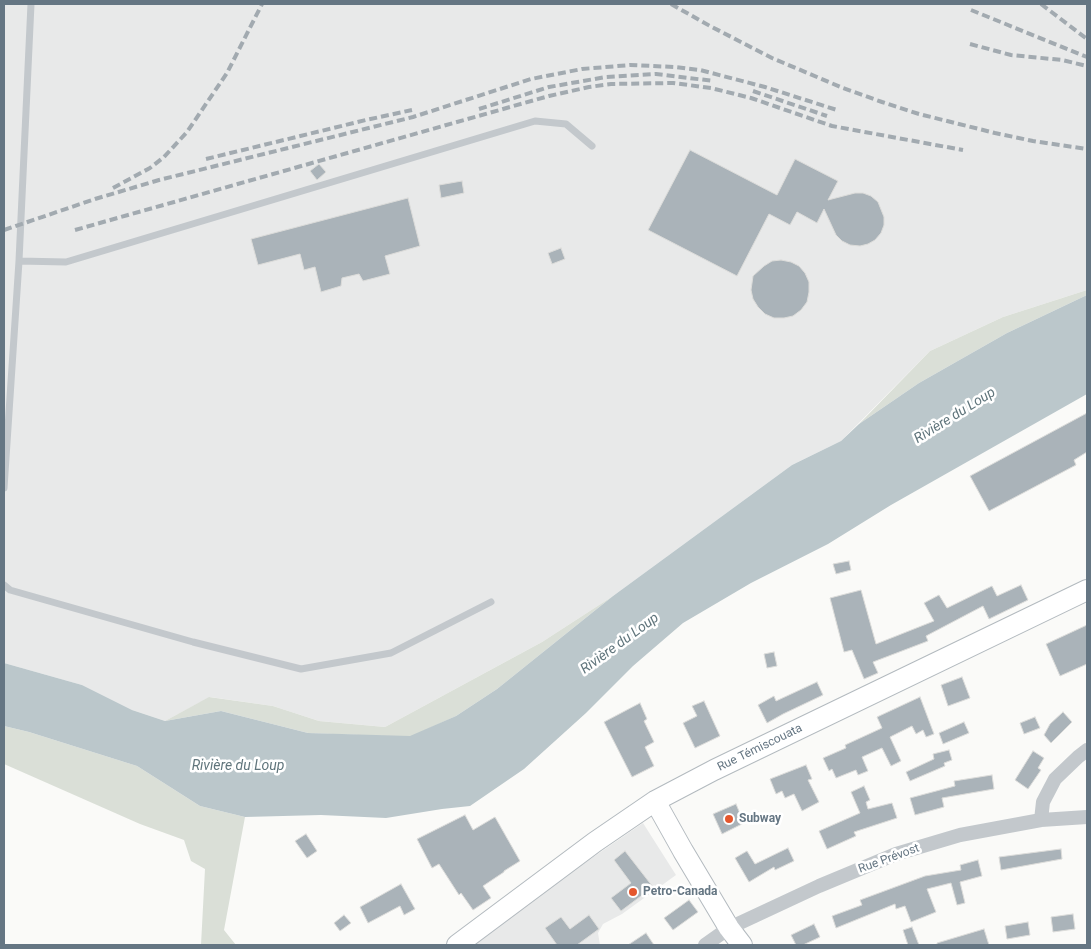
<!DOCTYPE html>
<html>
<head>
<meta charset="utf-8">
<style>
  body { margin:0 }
  #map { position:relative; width:1091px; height:949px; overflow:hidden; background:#fafaf8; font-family:Roboto,sans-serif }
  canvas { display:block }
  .frame { position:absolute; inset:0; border:5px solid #657683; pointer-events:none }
</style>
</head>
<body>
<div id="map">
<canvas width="1091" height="949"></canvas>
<div class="frame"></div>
</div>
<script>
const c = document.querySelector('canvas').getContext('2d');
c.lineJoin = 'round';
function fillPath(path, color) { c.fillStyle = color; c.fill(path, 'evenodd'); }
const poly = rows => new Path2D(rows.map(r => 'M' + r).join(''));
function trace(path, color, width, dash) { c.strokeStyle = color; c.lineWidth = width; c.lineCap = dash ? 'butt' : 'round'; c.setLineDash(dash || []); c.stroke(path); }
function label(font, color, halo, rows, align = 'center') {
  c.font = font + ' Roboto,sans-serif'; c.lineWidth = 5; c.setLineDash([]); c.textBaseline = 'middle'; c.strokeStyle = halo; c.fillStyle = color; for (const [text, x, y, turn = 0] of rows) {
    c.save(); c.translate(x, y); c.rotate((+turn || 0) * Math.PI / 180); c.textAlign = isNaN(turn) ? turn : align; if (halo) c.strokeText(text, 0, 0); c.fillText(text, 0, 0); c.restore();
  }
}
fillPath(poly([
  [4,4,1087,4,1087,290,1003,317,930,351,841,441,792,465,613,596,542,642,385,727,319,721,273,706,210,697,165,721,132,710,82,685,4,663],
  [643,823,676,875,622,914,603,924,598,933,600,945,472,945,551,886]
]), '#e8e9e9');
fillPath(poly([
  [1087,290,1087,295,1007,333,919,383,859,424,930,351,1003,317],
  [613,596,497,689,456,716,410,737,308,733,221,711,165,721,209,697,273,706,319,721,385,727,542,642],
  [4,726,29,732,137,766,200,806,245,817,224,930,236,945,201,945,205,869,191,861,184,840,140,824,4,764]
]), '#dadfd7');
fillPath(poly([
  [1087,295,1087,394,891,505,828,544,751,583,683,623,633,666,586,713,524,769,470,806,442,809,386,818,321,815,245,817,200,806,137,766,29,732,4,726,4,663,82,685,132,710,165,721,221,711,308,733,410,736,456,716,497,689,613,596,792,465,841,441,859,424,919,383,1007,333]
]), '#bbc7cb');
const building = poly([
  [690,150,777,195,795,159,838,181,828,200,855,193,863,193,871,196,878,202,884,217,884,225,881,233,875,240,868,244,860,246,850,245,842,241,836,235,824,209,817,223,797,212,790,225,769,214,737,276,648,230,690,150],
  [319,164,326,172,317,180,310,171,319,164],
  [462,181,464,193,441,198,439,185,462,181],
  [408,198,420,246,385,256,390,274,363,281,359,274,342,278,341,286,321,292,315,267,304,270,300,254,258,265,251,239,408,198],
  [561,248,565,259,552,264,548,253,561,248],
  [781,260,791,262,799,266,805,273,809,282,809,292,807,302,801,310,793,316,784,318,774,318,765,314,758,307,753,299,751,290,753,276,764,266,772,261,781,260],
  [1087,413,1087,452,1074,460,1076,465,989,511,970,476,1087,413],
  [849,561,851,570,836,574,833,564,849,561],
  [1021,585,1028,600,989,619,983,606,926,636,928,641,873,662,878,673,864,679,852,650,844,652,830,598,861,590,876,644,934,621,924,603,939,595,947,608,992,586,997,596,1021,585],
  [1087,625,1087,664,1060,676,1046,644,1087,625],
  [774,652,777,666,767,668,764,654,774,652],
  [962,677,970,698,948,706,941,685,962,677],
  [817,682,823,695,783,714,767,723,758,705,774,696,776,701,817,682],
  [920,697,934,734,926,737,923,730,916,734,912,726,890,737,901,761,891,766,882,748,862,757,868,771,858,775,856,770,836,778,832,769,829,771,823,758,846,748,845,745,882,728,877,717,920,697],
  [704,701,720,736,695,748,683,723,697,716,692,706,704,701],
  [640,703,647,719,644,721,654,742,645,747,654,766,632,777,604,722,640,703],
  [1063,712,1072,722,1051,743,1044,735,1050,724,1063,712],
  [1035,717,1040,728,1024,734,1020,723,1035,717],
  [964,722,969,733,943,744,939,733,964,722],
  [949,750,952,760,944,763,945,766,910,781,906,772,934,759,933,754,949,750],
  [1033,751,1044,758,1038,768,1041,770,1028,789,1015,780,1033,751],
  [806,765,812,779,808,780,819,802,802,811,794,794,785,798,782,791,776,794,770,779,806,765],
  [992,775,994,789,942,798,944,807,915,815,910,798,955,786,954,781,992,775],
  [864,786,870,800,866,802,868,809,892,803,897,818,854,832,856,836,827,849,819,831,860,813,851,792,864,786],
  [736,804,744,823,722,834,713,814,736,804],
  [465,815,473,830,495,817,520,861,504,871,504,872,483,886,491,898,473,910,461,893,459,895,439,864,432,868,417,839,465,815],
  [306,834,317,851,307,858,295,841,306,834],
  [788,848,794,861,775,870,774,867,749,882,735,858,747,851,755,864,788,848],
  [1061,849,1062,859,1001,870,999,857,1061,849],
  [625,851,653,887,621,911,611,898,631,883,614,860,625,851],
  [978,860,982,876,960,882,965,903,957,905,951,883,927,889,936,912,911,922,905,906,896,909,895,904,836,928,832,916,862,905,860,900,925,876,961,870,960,865,978,860],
  [401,884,415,909,404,915,400,906,368,923,360,907,401,884],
  [689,900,698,912,673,930,664,918,689,900],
  [1073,914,1075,929,1053,932,1051,917,1073,914],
  [344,915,351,923,340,931,334,923,344,915],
  [589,915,599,929,577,945,557,945,545,928,561,917,570,929,589,915],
  [1028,922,1030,935,1007,939,1005,926,1028,922],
  [814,924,820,937,803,945,796,945,791,935,814,924],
  [912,927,919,945,908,945,903,930,912,927],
  [984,929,989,945,937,945,937,943,984,929],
  [646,933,654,945,628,945,646,933]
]);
fillPath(building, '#aab3b9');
trace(building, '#dcdcda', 1);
const secondary = poly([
  [655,801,683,851,729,928,742,945],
  [457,945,595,842,655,801,714,770,1087,590]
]);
trace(secondary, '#b3babf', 22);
trace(poly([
  [19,261,66,262,535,121,566,124,592,146],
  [4,488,19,261,31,4],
  [4,585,10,590,193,642,301,669,391,653,491,602]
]), '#c3c8cc', 7);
trace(poly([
  [1041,820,1043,802,1055,779,1078,757,1087,750],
  [705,945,729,928,819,886,896,854,960,835,1041,820,1087,817]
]), '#c3c8cc', 14);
trace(secondary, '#fff', 20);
trace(poly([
  [671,4,710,26,772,58,843,88,882,102,919,114,995,133,1033,141,1087,149],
  [1041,4,1087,39],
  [971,10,1087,57],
  [970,44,1011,55,1062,60,1087,66],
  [753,91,827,116],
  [479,109,549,87,606,77,656,74,714,81],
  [206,159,366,120,412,110],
  [113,188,150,168,164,157,187,132,227,73,262,4],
  [4,230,95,199,159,180,413,117,531,79,582,69,630,65,675,67,700,70,765,87,837,110],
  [75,230,549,96,589,87,611,84,673,83,711,88,751,98,832,126,963,150]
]), '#a2aab0', 4, [8, 4]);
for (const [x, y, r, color] of [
  [729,819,5,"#e4572e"],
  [633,892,5,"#e4572e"]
]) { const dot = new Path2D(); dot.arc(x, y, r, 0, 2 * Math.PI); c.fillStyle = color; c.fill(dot); trace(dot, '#fff', 2); }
label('12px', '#657683', '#fff', [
  ["Rue Témiscouata",760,748,-26],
  ["Rue Prévost",889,859,-20]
]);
label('bold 12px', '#657683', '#fff', [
  ["Subway",739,819],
  ["Petro-Canada",643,892]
], 'left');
label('italic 14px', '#60757c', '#fff', [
  ["Rivière du Loup",955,416,-32],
  ["Rivière du Loup",620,644,-36],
  ["Rivière du Loup",238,766]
]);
</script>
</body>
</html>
